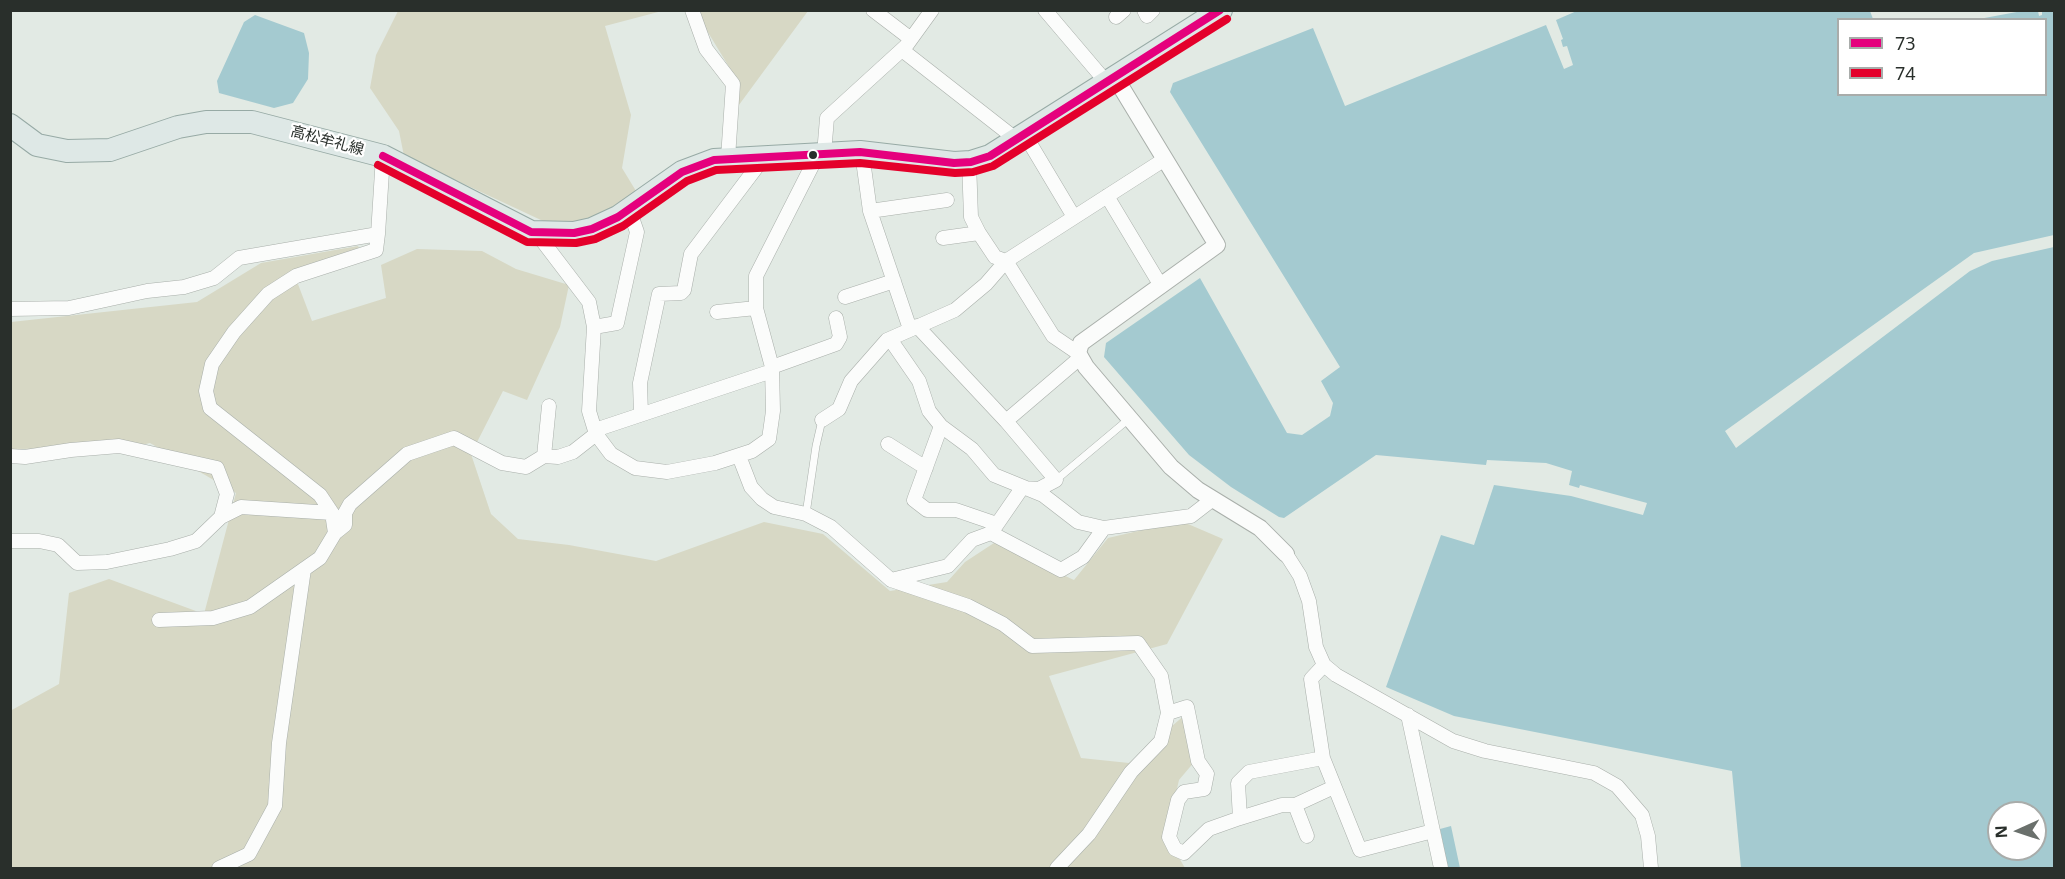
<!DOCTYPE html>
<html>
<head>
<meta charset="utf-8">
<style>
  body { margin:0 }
  #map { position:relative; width:2065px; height:879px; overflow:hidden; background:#e2eae4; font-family:"Noto Sans",sans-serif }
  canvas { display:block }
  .frame { position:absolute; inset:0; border:12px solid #292f2b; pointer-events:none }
  .legend { position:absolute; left:1837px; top:18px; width:210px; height:78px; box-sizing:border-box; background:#fff; border:2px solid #a9acaa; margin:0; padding:8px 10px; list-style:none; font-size:18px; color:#292f2b }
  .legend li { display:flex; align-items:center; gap:12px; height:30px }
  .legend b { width:30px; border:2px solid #a9acaa }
  .north { position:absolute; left:1987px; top:801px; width:60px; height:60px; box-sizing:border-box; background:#fff; border:2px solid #a9acaa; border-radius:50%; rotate:267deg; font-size:16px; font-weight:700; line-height:24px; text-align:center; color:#292f2b }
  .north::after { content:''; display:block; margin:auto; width:21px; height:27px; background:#6a706c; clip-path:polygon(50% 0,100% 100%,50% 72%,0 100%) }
</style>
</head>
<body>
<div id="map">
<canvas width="2065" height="879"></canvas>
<div class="frame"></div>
<ul class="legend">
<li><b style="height:8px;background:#e5007d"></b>73</li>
<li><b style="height:8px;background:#e4002b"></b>74</li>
</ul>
<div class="north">N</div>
</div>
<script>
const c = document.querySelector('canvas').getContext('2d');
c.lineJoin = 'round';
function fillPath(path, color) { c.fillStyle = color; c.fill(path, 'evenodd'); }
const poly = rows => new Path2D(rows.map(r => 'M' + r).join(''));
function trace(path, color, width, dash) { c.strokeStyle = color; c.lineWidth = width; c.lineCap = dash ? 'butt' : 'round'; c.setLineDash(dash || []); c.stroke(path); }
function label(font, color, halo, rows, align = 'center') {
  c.font = font + ' "Noto Sans","Noto Sans JP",sans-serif'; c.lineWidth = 4.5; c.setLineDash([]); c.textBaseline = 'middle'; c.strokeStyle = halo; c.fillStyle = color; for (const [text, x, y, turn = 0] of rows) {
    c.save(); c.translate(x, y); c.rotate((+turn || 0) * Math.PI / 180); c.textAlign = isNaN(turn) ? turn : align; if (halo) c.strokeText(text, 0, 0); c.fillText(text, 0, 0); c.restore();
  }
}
fillPath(poly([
  [398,11,662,11,605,26,631,115,622,168,636,191,592,221,558,228,404,156,399,131,370,88,376,55],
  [695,11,808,11,736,109,737,80],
  [358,246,361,253,293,271,312,321,386,298,381,265,417,249,482,251,516,269,569,285,560,327,527,400,503,391,471,454,491,514,518,539,569,545,656,561,764,522,823,534,890,591,947,582,965,562,994,543,1074,580,1108,538,1181,521,1223,539,1167,644,1049,676,1081,758,1129,763,1186,714,1195,761,1179,780,1166,836,1185,868,11,868,10,711,59,684,69,593,109,579,204,614,236,493,150,443,128,448,11,449,11,322,197,302,261,263]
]), '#d7d8c5');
fillPath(poly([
  [1579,10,1870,11,1873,19,1838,20,1838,94,2046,94,2046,20,1979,19,2022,11,2038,11,2039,16,2042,15,2042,11,2054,11,2054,868,1741,868,1732,771,1454,716,1386,687,1441,535,1474,545,1494,485,1571,496,1643,515,1647,503,1580,485,1579,488,1569,485,1572,471,1546,463,1487,460,1486,465,1376,455,1284,518,1279,517,1231,487,1189,455,1104,357,1106,343,1200,278,1287,433,1302,435,1330,416,1333,403,1321,381,1340,367,1170,92,1173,83,1313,28,1345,106,1546,25,1564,69,1573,65,1567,46,1563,47,1561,40,1563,39,1556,20],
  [1999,813,2035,813,2035,849,1999,849],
  [255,15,304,33,309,53,308,79,293,103,274,108,219,93,217,81,244,22],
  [1451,826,1460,868,1448,868,1440,829]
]), '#a4cad0');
fillPath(poly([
  [2054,235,2054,247,1992,261,1970,271,1736,448,1725,431,1974,253]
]), '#e2eae4');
const service = poly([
  [1056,480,1130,418],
  [806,514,816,446,822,420]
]);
const minor = poly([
  [692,10,706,49,733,84,728,158],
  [873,10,911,39],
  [1045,10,1107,83],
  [1144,10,1147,16,1153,10],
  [1116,17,1124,10],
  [902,50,1017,140],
  [1025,135,1074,217],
  [862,153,870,211,910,329],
  [824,154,827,118,906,46,932,10],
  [969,162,971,217,979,233],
  [1107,196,1161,286],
  [870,211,947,200],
  [543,234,544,243,589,302,594,327,589,411,596,434,611,454,635,468,667,472,715,463,752,451,769,439,773,411,772,367,756,308,756,276,818,154],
  [943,238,979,233,995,257,1006,261,1165,159],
  [845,297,894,281],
  [10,309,69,308,147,291,184,287,214,278,239,258,378,234,383,156],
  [717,312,756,308],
  [917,326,1006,421,1056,480,1039,489,1022,488,991,533],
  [594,327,617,323,637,232,629,209],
  [890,339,919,381,929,411,941,426,972,449,994,475,1043,495,1078,522,1104,528],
  [772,367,836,344,840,337,836,318],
  [641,414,640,383,659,294,681,293,684,290,691,254,765,156],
  [822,420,839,409,851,381,887,340,955,310,986,284,1006,261,1053,336,1078,353],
  [1006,421,1081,357],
  [941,426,914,500,927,510,956,510,997,524],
  [595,430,772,371],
  [888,444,926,468],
  [10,456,25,457,71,450,119,446,217,468,227,494,221,517],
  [544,456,549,406],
  [739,456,751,487,762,499,774,507,806,514,831,527,891,580,968,606,1003,624,1032,646,1138,643,1161,676,1168,713,1187,707,1198,761,1207,774,1204,789,1184,792,1178,800,1169,837,1175,849,1184,853,1209,829,1240,818],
  [335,533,345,525,345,513,350,504,407,454,454,438,502,463,526,467,544,456,558,457,573,452,596,434],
  [10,541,39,541,58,545,77,563,107,562,170,549,196,541,221,517,241,507,332,513],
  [1286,554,1300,576,1309,601,1316,647,1324,665,1336,675,1453,741,1485,751,1594,773,1617,786,1642,815,1648,836,1651,868],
  [891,580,948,566,972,540,991,533,1061,570,1083,557,1104,528,1191,516,1213,499],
  [159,620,213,618,250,607,320,558,335,533,332,513,320,495,210,408,206,391,212,364,234,332,268,294,296,276,376,250,378,234],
  [1324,665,1311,679,1323,758,1360,850,1433,831,1408,715],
  [1323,758,1249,772,1238,783,1240,818,1282,805,1295,805,1334,787],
  [1295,805,1307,836],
  [1433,831,1441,868],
  [219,868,249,854,275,806,279,743,304,569],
  [1057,868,1089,834,1131,772,1161,741,1168,713]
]);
const tertiary = poly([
  [1115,77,1217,245,1081,343,1078,353,1086,367,1171,467,1198,490,1260,528,1286,554]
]);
const primary = poly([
  [10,125,37,145,67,151,110,150,178,127,206,122,252,122,383,156,531,232,574,233,592,229,618,217,682,172,714,160,860,152,954,163,971,162,990,156,1221,10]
]);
trace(service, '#a9afaa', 8);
trace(minor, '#a9afaa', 15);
trace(tertiary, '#a9afaa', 18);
trace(primary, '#97aaa5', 24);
trace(service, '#fbfcfb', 7);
trace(minor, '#fbfcfb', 14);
trace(tertiary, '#fbfcfb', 16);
trace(primary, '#dee8e6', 22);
trace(poly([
  [383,156,531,232,574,233,592,229,618,217,682,172,714,160,860,152,954,163,971,162,990,156,1220,10]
]), '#e5007d', 8);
trace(poly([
  [378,165,527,242,576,243,595,239,623,226,687,181,716,170,860,163,955,173,973,172,993,166,1227,19]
]), '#e4002b', 8);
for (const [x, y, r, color] of [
  [813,155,5,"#292f2b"]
]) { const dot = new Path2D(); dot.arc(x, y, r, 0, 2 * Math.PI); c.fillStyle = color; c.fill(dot); trace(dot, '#fff', 2); }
label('15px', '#292f2b', '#fff', [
  ["高松牟礼線",327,141,15]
]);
</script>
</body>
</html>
